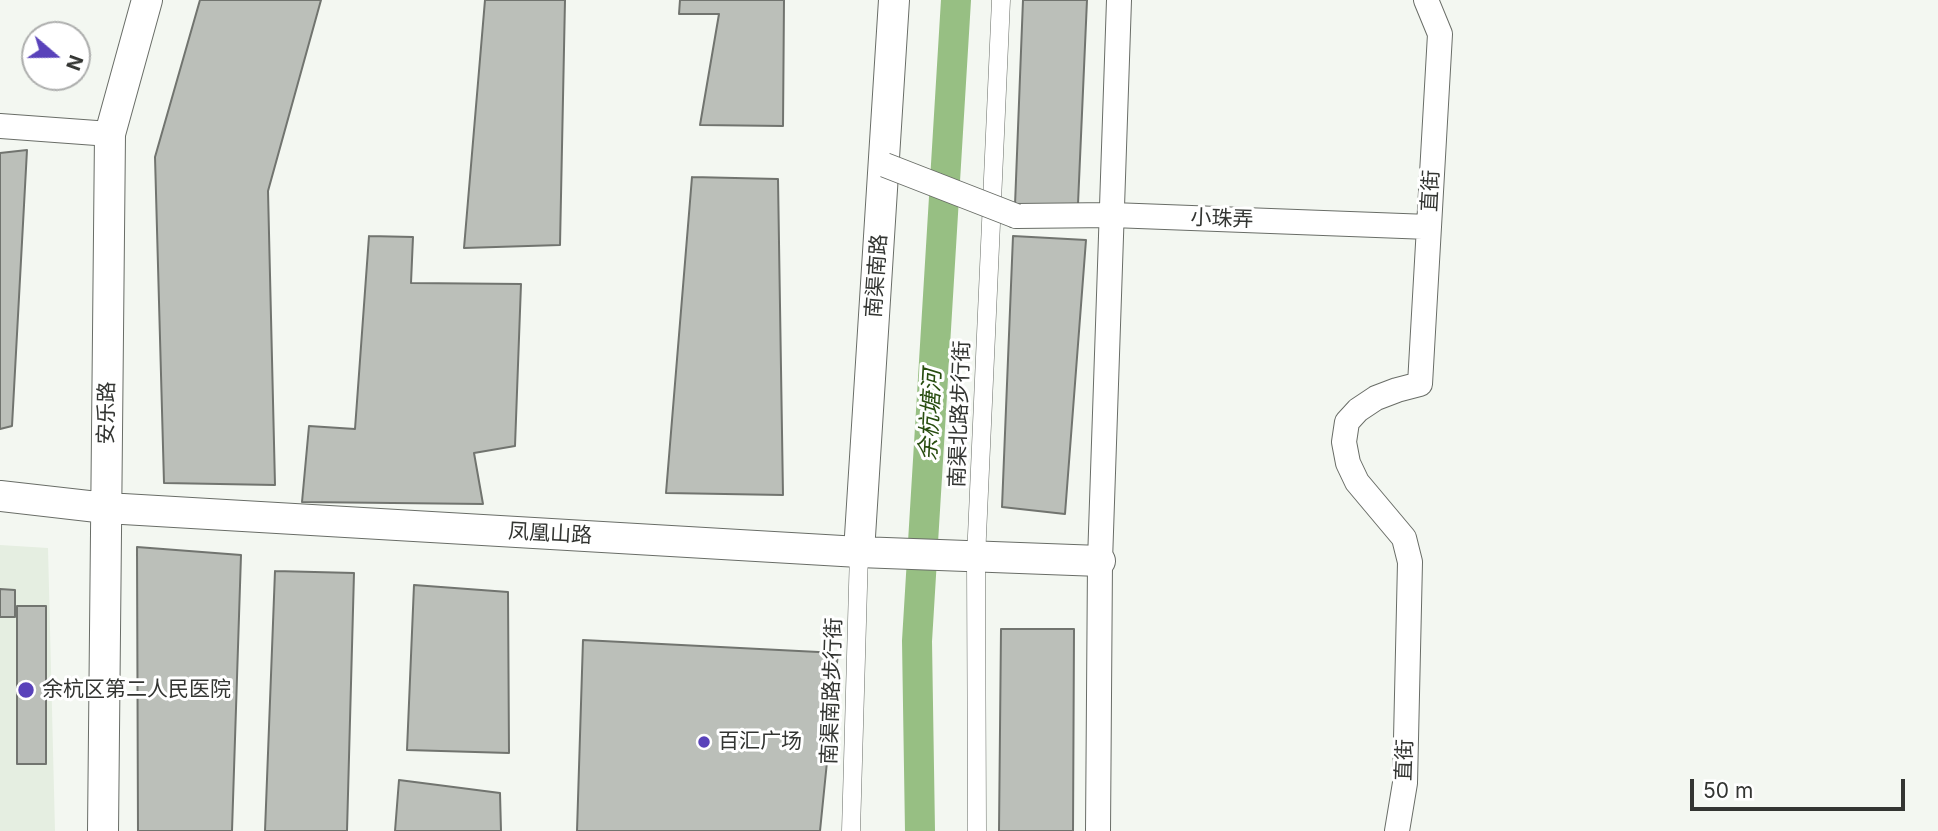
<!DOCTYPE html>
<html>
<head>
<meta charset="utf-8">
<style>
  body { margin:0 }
  #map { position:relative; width:1938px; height:831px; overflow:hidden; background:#f3f7f1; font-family:Inter,sans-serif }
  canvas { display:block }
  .north { position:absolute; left:21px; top:21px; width:70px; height:70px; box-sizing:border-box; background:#fff; border:2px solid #adaead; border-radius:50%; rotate:110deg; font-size:19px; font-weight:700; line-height:28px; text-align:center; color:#333532 }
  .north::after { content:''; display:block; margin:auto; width:24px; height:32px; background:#5942ba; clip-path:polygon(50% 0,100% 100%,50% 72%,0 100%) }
  .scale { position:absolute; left:1690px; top:779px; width:215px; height:32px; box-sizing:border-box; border:4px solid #333532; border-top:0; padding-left:9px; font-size:21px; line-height:24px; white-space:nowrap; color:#333532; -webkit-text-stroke:5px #fff; paint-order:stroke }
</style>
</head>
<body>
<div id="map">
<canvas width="1938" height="831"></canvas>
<div class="north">N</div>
<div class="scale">50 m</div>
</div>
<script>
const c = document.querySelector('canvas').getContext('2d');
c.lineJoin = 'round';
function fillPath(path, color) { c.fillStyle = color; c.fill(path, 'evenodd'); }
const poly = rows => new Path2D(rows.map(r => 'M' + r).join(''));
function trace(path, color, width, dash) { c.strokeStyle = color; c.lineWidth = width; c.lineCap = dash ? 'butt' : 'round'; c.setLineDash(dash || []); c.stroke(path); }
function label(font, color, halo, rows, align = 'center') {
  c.font = font + ' Inter,"Noto Sans SC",sans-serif'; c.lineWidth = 6; c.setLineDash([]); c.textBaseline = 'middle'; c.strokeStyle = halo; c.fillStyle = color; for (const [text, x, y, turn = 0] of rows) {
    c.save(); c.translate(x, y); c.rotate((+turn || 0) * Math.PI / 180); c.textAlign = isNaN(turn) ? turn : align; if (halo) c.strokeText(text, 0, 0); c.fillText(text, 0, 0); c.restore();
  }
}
fillPath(poly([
  [0,545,48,548,55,831,0,831]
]), '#e5eee1');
trace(poly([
  [920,831,917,641,956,0]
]), '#97bf83', 30);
const building = poly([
  [200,0,321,0,268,191,275,485,164,483,155,157,200,0],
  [485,0,565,0,560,245,464,248,485,0],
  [680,0,784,0,783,126,700,125,719,14,679,14,680,0],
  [1023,0,1087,0,1078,204,1015,205,1023,0],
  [27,150,12,426,0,429,0,153,27,150],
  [692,177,778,179,783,495,666,493,692,177],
  [369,236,413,237,411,283,521,284,515,446,474,453,483,504,302,502,309,426,355,429,369,236],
  [1013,236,1086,240,1065,514,1002,507,1013,236],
  [137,547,241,555,232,831,138,831,137,547],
  [275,571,354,573,347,831,265,831,275,571],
  [414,585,508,592,509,753,407,750,414,585],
  [0,589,15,590,15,617,0,617,0,589],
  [17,606,46,606,46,764,17,764,17,606],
  [1001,629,1074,629,1073,831,999,831,1001,629],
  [583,640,838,653,820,831,577,831,583,640],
  [399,780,500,793,501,831,395,831,399,780]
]);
fillPath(building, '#bbbfb9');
trace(building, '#71746f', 2);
const pedestrian = poly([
  [851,831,859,552],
  [977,831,976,558,1001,0]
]);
const minor = poly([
  [0,126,110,134],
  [1016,216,1112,215,1429,227],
  [1098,831,1100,561,1119,0],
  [1397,831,1405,783,1410,562,1404,538,1357,482,1348,463,1344,442,1347,422,1358,410,1376,398,1397,390,1420,384,1440,34,1426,0]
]);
const tertiary = poly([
  [0,496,106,508,859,552,1100,561],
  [859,552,894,0],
  [103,831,110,134,147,0]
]);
trace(pedestrian, '#696d67', 19);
trace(minor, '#696d67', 26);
trace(tertiary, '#696d67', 32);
trace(pedestrian, '#fff', 18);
trace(minor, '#fff', 24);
trace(tertiary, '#fff', 30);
const minorBridge = poly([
  [885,165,1016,216]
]);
trace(minorBridge, '#696d67', 26, []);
trace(minorBridge, '#fff', 24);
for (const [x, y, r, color] of [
  [26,690,9,"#5942ba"],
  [704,742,7,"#5942ba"]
]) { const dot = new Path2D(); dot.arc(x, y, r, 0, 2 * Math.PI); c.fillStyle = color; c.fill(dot); trace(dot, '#fff', 2.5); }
label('21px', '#333532', '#fff', [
  ["直街",1431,191,-87],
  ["小珠弄",1222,219,2],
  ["南渠南路",877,276,-86],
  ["安乐路",107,413,-89],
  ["南渠北路步行街",960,414,-88],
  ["凤凰山路",550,534,3],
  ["南渠南路步行街",832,691,-88],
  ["直街",1405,760,-88]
]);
label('21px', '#333532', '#fff', [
  ["余杭区第二人民医院",42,690],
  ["百汇广场",718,742]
], 'left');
label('italic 23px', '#284d0f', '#fff', [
  ["余杭塘河",931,415,-87]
]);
</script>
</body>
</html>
